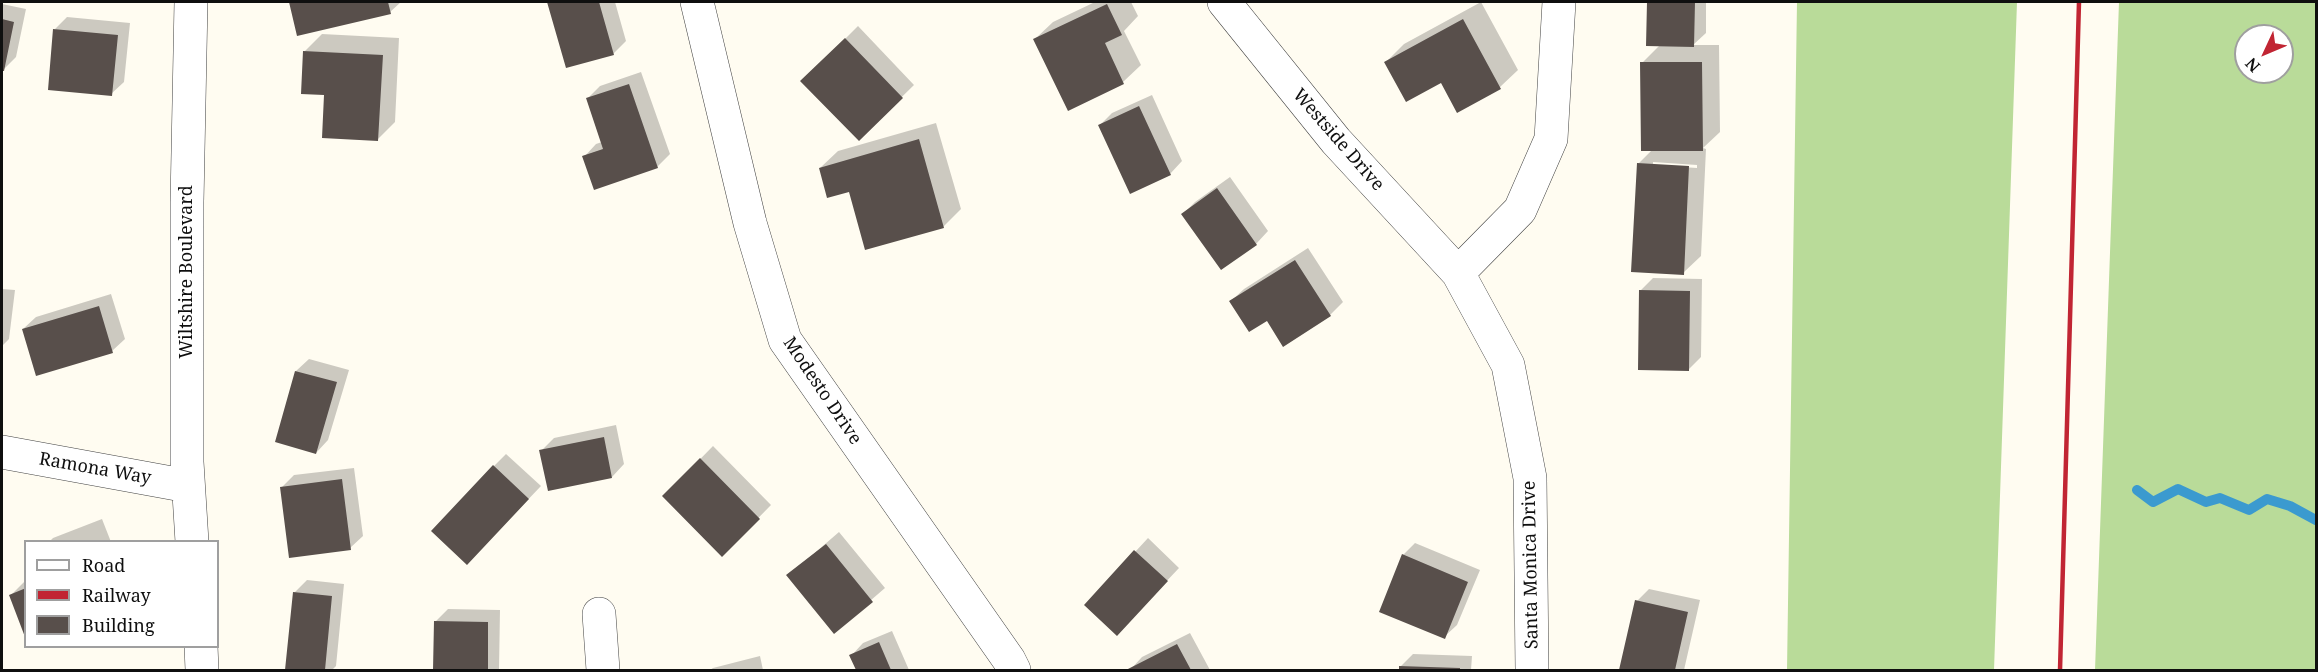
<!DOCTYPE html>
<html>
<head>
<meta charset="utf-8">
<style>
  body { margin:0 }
  #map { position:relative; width:2318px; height:672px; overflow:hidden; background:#fffcf1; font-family:"Noto Serif",serif }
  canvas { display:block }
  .frame { position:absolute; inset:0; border:3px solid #0f0f0f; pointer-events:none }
  .legend { position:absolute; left:24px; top:540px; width:195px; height:108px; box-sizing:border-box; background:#fff; border:2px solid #9f9f9f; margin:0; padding:8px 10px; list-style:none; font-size:18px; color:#0f0f0f }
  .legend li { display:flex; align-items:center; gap:12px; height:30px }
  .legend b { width:30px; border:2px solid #9f9f9f }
  .north { position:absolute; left:2234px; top:24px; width:60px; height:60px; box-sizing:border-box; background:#fff; border:2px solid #9f9f9f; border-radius:50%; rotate:226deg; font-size:16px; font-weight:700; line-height:24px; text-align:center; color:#0f0f0f }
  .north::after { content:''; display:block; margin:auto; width:21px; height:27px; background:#c12533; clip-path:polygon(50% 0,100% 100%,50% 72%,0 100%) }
</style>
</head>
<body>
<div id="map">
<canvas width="2318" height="672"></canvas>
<div class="frame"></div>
<ul class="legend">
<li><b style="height:8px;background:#fff"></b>Road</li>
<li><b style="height:8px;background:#c12533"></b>Railway</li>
<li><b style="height:16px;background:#584f4b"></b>Building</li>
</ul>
<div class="north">N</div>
</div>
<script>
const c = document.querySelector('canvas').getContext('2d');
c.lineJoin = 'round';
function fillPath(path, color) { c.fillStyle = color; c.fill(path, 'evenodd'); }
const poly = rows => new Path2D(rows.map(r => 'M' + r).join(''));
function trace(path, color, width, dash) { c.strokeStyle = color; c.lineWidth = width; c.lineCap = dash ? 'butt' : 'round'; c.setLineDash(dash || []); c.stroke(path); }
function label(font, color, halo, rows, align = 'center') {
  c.font = font + ' "Noto Serif",serif'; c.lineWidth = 6; c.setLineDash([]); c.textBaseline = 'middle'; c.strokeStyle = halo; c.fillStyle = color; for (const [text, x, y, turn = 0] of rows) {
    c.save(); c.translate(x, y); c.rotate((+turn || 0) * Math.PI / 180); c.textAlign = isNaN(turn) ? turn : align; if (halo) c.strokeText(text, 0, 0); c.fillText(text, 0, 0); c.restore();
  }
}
fillPath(poly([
  [1797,2,2017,2,1994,670,1787,670],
  [2119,2,2316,2,2316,670,2095,670],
  [2246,36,2282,36,2282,72,2246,72]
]), '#b9db99');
fillPath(poly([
  [290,2,401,2,390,12,298,34],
  [549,2,615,2,626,41,613,54,567,67],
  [1095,2,1131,2,1138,16,1124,31,1141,65,1123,82,1069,109,1035,39,1053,22],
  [1481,2,1518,70,1500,87,1458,111,1441,81,1386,62,1404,44],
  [1648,2,1706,2,1706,33,1693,45,1719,45,1720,132,1703,148,1706,149,1701,256,1683,273,1639,163,1652,150,1642,63,1660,45,1648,45],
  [1653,162,1697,165,1697,168,1653,165],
  [2,4,26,9,16,57,3,70,2,69],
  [67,17,130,23,124,82,111,94,55,29],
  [858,26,914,85,859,139,803,81],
  [322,34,399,38,395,122,378,139,325,94,304,52],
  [641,72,670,154,657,167,584,157,596,144,602,142,587,99,600,86],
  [1152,95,1182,161,1170,174,1099,126,1112,113],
  [936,123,961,209,943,227,820,168,838,151],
  [1230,177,1268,231,1256,244,1183,214,1195,202],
  [1308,248,1343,302,1330,315,1267,319,1231,301,1244,289],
  [1653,278,1702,279,1701,357,1688,370,1641,290],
  [2,289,15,290,9,339,2,346],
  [111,294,125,339,112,351,23,329,36,317],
  [309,359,349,370,328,440,316,453,276,441,296,371],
  [616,425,624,464,612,477,541,451,554,438],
  [713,446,771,505,722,555,664,496],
  [506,454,541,486,480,550,494,466],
  [354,468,363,536,350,548,281,488,294,475],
  [102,519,111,542,49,542,53,538],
  [839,532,885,588,834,632,788,576],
  [1148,538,1179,568,1129,621,1086,605],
  [1415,543,1480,570,1457,625,1444,637,1403,555],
  [26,580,26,634,11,595],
  [307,580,344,584,336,666,332,670,287,670,294,593],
  [1649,589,1700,600,1684,670,1621,670,1637,601],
  [448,609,500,610,499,670,435,670,436,621],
  [892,631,909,670,857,670,851,656,863,643],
  [1190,633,1210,670,1130,670,1142,657],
  [1413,654,1472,656,1471,670,1401,670,1401,666],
  [760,656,763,670,710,670,713,668]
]), '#0003');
trace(poly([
  [2137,490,2153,502,2178,489,2206,502,2220,498,2249,510,2267,499,2290,506,2316,520]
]), '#3b9acf', 10);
fillPath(poly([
  [289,2,388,2,391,14,297,36],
  [547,2,599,2,614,55,566,68],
  [1647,2,1695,2,1694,47,1646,46],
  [1107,4,1122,35,1105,43,1124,84,1068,111,1033,39],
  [2,19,14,22,4,71,2,71],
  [1463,19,1501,89,1457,113,1441,83,1406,102,1384,62],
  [53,29,118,35,112,96,48,90],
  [845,38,903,98,859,141,800,81],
  [303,51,383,55,378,141,322,138,324,95,301,94],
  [1640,62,1702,62,1703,151,1641,151],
  [629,84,658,168,594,190,582,156,603,149,586,98],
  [1139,106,1171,175,1130,194,1098,125],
  [919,139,944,228,865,250,849,192,827,198,819,168],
  [1637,163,1689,166,1684,275,1631,272],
  [1217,188,1257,245,1221,270,1181,214],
  [1295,260,1331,316,1283,347,1267,321,1249,332,1229,301],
  [1639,290,1690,291,1689,371,1638,370],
  [99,306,113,353,36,376,22,329],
  [295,371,337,382,316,454,275,442],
  [604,437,612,478,548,491,539,450],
  [700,458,760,519,722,557,662,496],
  [493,465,529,499,467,565,431,531],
  [342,479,351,550,289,558,280,487],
  [826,544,873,602,834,634,786,575],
  [1134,550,1168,581,1117,636,1084,605],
  [1402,554,1468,582,1445,639,1379,612],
  [26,588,26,637,25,637,9,595],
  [293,592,332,596,325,670,285,670],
  [1635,600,1688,612,1675,670,1619,670],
  [434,621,488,622,488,670,433,670],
  [879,642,891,670,856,670,849,655],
  [1177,644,1191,670,1126,670],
  [1399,666,1460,668,1460,670,1399,670]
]), '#584f4b');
const street = poly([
  [191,2,187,202,187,462,192,542],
  [697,2,750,223,785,340,1009,660,1014,670],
  [1224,2,1336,141,1458,273],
  [2,452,188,486],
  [599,614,603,670],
  [201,646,202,670],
  [1532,670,1530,478,1508,365,1458,273,1520,210,1551,139,1559,2]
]);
trace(street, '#424242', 34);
trace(street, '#fff', 33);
trace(poly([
  [2060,670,2079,2]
]), '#c12533', 4.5);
label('18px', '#0f0f0f', '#fff', [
  ["Westside Drive",1338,140,49],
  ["Wiltshire Boulevard",187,272,-90],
  ["Modesto Drive",822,391,56],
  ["Ramona Way",95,469,10],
  ["Santa Monica Drive",1531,565,-91]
]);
</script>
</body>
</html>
